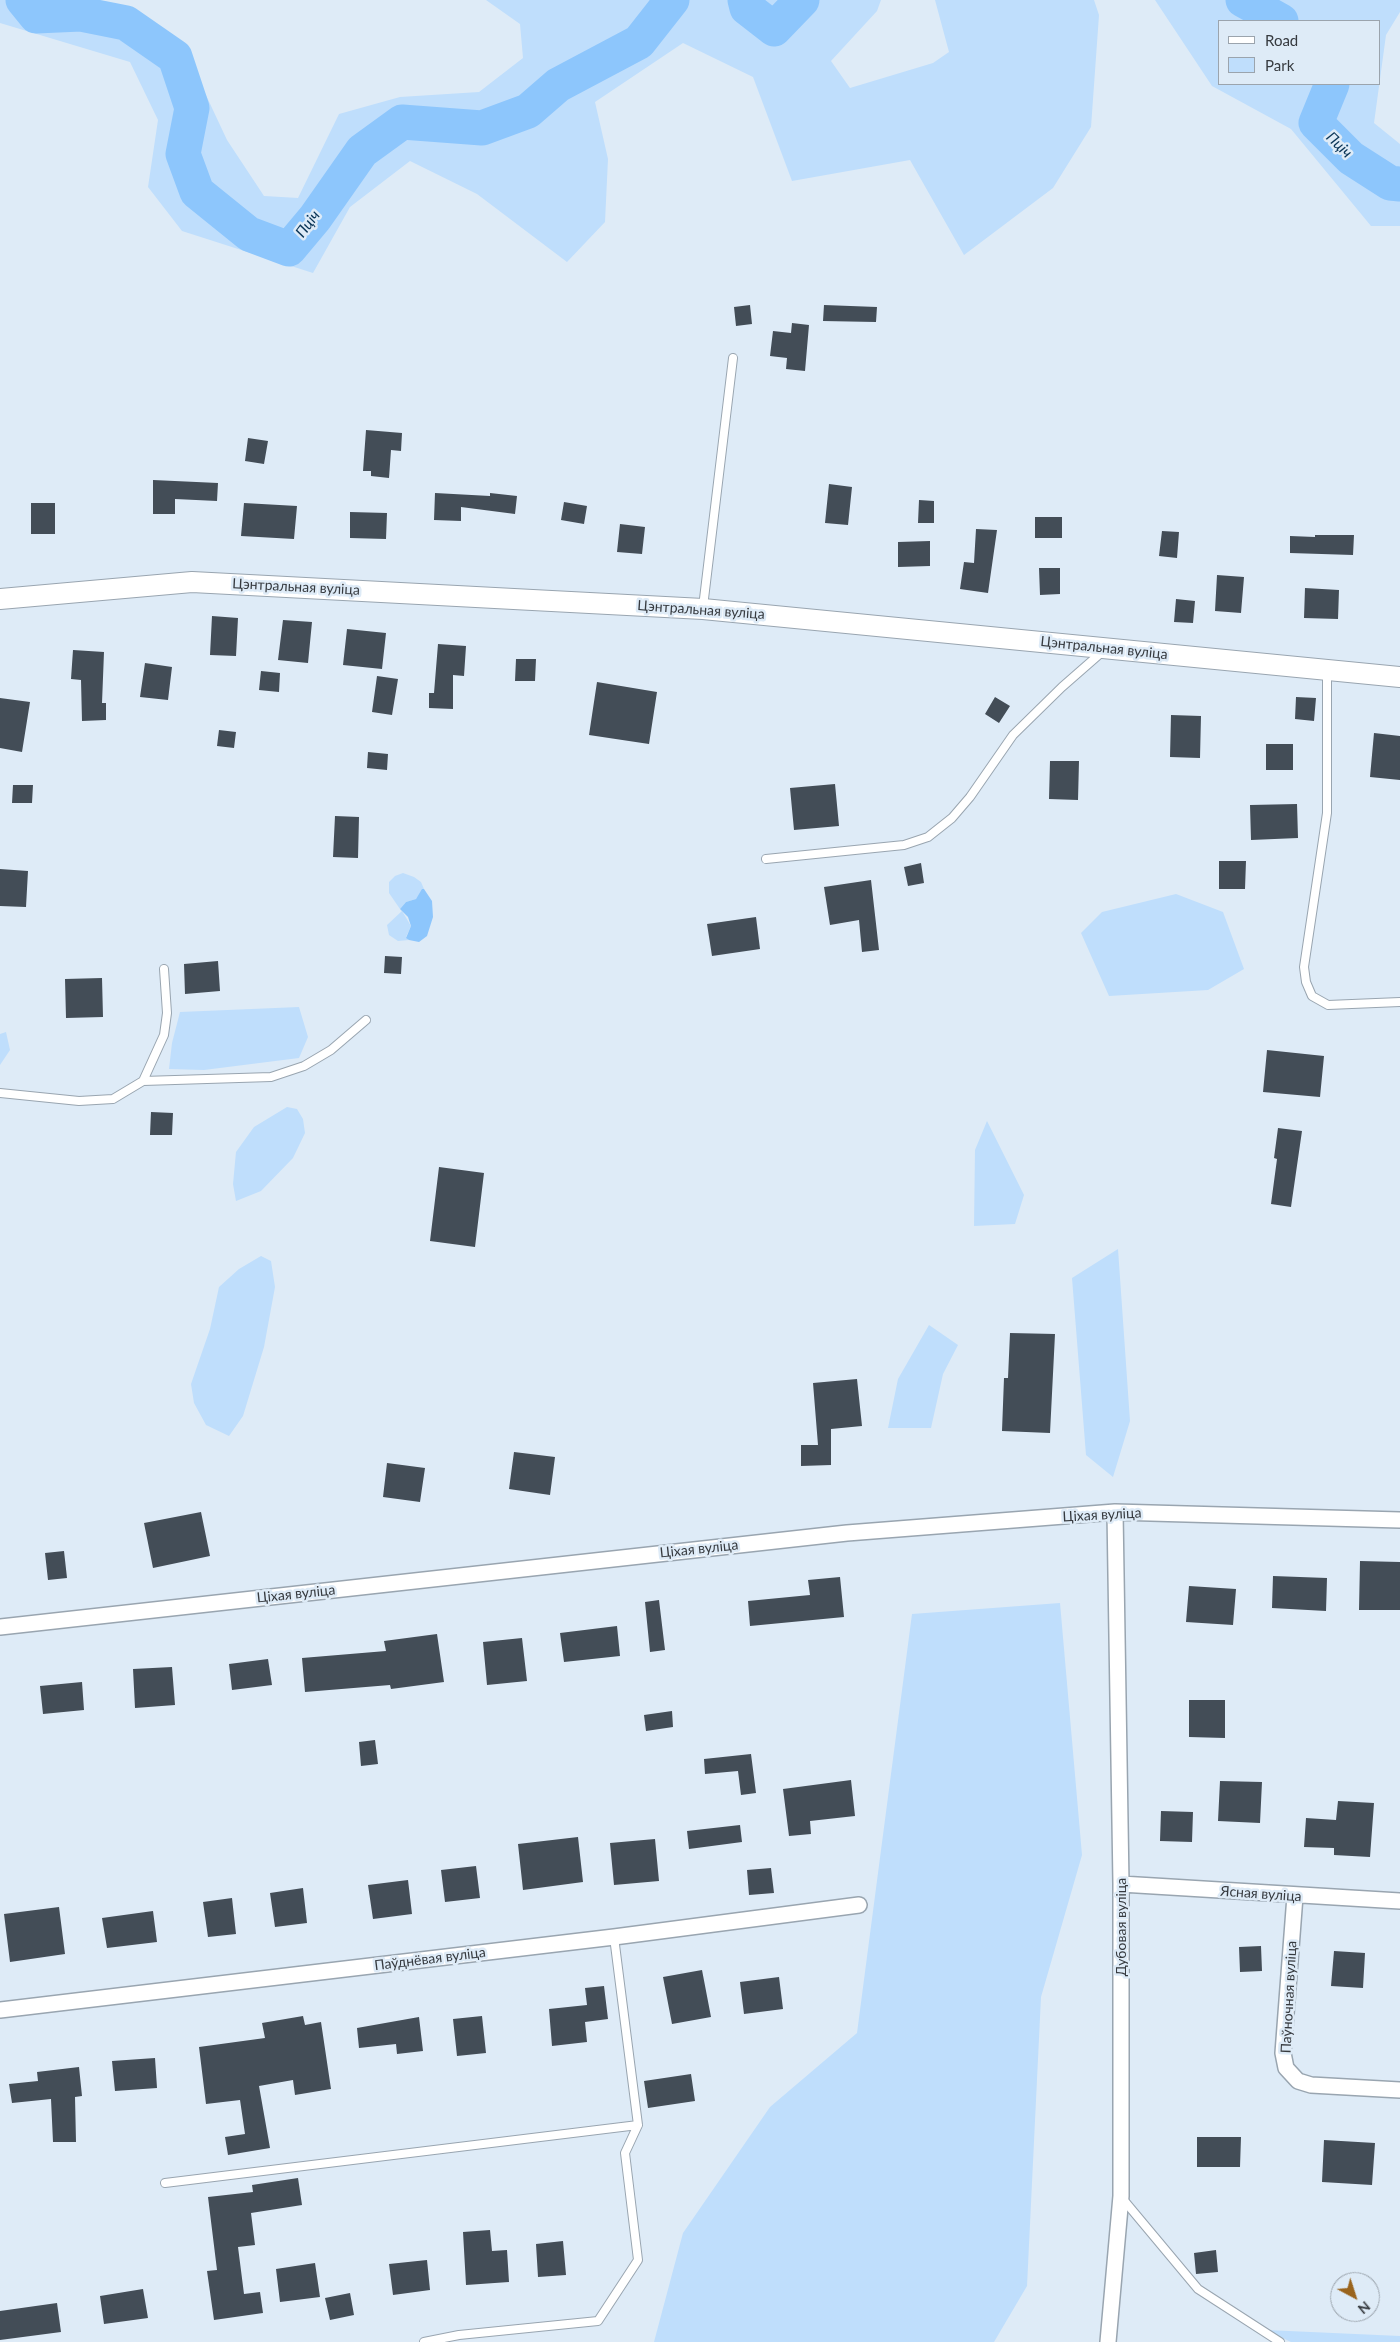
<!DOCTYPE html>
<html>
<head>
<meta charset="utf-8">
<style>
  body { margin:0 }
  #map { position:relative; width:1400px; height:2342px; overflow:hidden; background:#deebf7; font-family:Lato,sans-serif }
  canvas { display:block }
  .legend { position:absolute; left:1218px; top:20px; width:162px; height:65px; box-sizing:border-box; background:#deebf7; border:1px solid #9ba4ad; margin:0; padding:6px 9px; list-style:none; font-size:15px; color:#363a3f }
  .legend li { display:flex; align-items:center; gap:10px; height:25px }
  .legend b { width:25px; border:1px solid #9ba4ad }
  .north { position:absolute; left:1330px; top:2272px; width:50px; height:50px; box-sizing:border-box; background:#deebf7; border:1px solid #9ba4ad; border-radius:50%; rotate:140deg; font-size:14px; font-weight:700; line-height:20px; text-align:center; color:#363a3f }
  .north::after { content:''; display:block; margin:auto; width:18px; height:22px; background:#9a641d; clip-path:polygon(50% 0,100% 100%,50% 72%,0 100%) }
</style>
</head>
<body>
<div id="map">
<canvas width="1400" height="2342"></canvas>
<ul class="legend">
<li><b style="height:6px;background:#fff"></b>Road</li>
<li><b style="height:14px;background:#bfdefc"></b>Park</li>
</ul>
<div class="north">N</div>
</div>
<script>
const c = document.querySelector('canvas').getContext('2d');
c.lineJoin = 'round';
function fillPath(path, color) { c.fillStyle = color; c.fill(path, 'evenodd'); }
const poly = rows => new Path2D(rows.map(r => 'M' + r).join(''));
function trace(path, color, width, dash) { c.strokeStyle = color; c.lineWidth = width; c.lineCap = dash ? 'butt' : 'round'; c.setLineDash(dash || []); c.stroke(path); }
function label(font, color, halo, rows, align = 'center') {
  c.font = font + ' Lato,sans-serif'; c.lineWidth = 5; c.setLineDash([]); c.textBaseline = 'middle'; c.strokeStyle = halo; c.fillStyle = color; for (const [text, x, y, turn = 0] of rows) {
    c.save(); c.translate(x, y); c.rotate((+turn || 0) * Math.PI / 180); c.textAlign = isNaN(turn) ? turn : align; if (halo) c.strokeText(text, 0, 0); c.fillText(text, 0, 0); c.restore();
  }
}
fillPath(poly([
  [0,0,64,0,126,12,183,46,227,140,264,196,298,198,339,114,400,97,479,92,523,58,520,24,486,0,881,0,877,11,831,61,850,88,933,63,949,52,935,0,1094,0,1099,15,1091,127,1053,188,964,255,910,160,792,181,753,77,683,43,595,102,608,159,605,222,567,262,477,194,410,161,350,207,313,273,182,231,148,187,158,120,130,62,0,23],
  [1155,0,1400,0,1400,12,1386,35,1374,123,1400,144,1400,226,1371,226,1291,129,1212,86],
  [1219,21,1379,21,1379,84,1219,84],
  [403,873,414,877,421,882,424,889,416,899,406,902,400,909,389,893,389,882,395,876],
  [1176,894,1223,912,1244,969,1208,990,1109,996,1081,933,1102,912],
  [402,911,411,926,406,937,409,940,398,941,389,935,387,925],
  [299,1007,308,1037,299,1058,204,1070,169,1069,172,1043,180,1012],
  [6,1032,10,1050,0,1065,0,1034],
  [287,1107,297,1109,303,1119,305,1133,293,1158,261,1191,236,1201,233,1184,236,1152,254,1127],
  [987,1121,1024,1195,1015,1224,974,1226,975,1150],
  [1118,1249,1130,1421,1113,1477,1086,1455,1072,1278],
  [261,1256,271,1261,275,1287,264,1347,243,1416,229,1436,206,1425,194,1403,191,1384,210,1329,219,1287,239,1269],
  [929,1325,958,1345,943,1374,931,1428,888,1428,898,1379],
  [1060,1603,1082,1855,1041,1997,1027,2286,994,2342,654,2342,683,2233,770,2107,857,2033,912,1614],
  [1266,2330,1400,2336,1400,2342,1291,2342]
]), '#bfdefc');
fillPath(poly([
  [422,889,424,889,432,901,433,917,427,936,419,942,409,940,406,938,411,926,408,917,400,909,406,902,416,899]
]), '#8dc6fc');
trace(poly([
  [23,0,36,16,81,14,126,23,175,57,192,108,183,154,197,192,249,234,289,249,315,218,362,151,402,122,482,128,528,111,558,85,639,42,672,0],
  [745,0,747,8,774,29,802,0],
  [1243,0,1281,21],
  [1332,84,1316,123,1351,158,1390,183,1400,184]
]), '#8dc6fc', 35);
fillPath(poly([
  [750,305,752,324,736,326,734,307],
  [824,305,877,307,876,322,823,321],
  [792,323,809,325,805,371,786,369,787,358,770,356,773,331,791,333],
  [366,430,402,433,401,451,391,450,389,478,371,476,371,471,363,471],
  [248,438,268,441,264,464,245,461],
  [153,480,218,483,217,501,175,499,175,514,153,514],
  [829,484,852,487,848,525,825,523],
  [435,493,490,496,490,493,517,496,515,514,461,507,461,521,434,520],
  [919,500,934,501,934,523,918,523],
  [564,502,587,506,584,524,561,520],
  [31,503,55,503,55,534,31,534],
  [244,503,297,506,294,539,241,536],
  [350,512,387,513,386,539,350,538],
  [1035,517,1062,517,1062,538,1035,538],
  [620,524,645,527,642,554,617,552],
  [976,529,997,530,988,593,960,589,964,562,974,563],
  [1162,531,1179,532,1177,558,1159,556],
  [1315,535,1354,535,1353,555,1290,553,1290,536,1315,537],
  [930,541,930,566,898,567,898,542],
  [1039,568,1060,568,1060,594,1040,595],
  [1217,575,1244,577,1241,613,1215,611],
  [1305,588,1339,590,1338,619,1304,618],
  [1176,599,1195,601,1193,623,1174,622],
  [212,616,238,618,236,656,210,655],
  [283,620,312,622,308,663,278,660],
  [347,629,386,633,382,669,343,665],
  [438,644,466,646,464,676,453,675,453,709,429,708,429,693,434,693],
  [73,650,104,652,102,703,106,703,106,720,82,721,81,680,71,679],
  [516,659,536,659,535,681,515,681],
  [145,663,172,667,168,700,140,697],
  [261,671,280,673,279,692,259,690],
  [377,676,398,679,392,715,372,712],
  [597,682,657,692,649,744,589,735],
  [995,697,1010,706,999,723,985,714],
  [1296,697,1316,698,1314,721,1295,719],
  [0,698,30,702,22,752,0,748],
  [1171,715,1201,716,1200,758,1170,757],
  [219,730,236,732,234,748,217,746],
  [1374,733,1400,736,1400,780,1370,777],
  [1266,744,1293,744,1293,770,1266,770],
  [368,752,388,754,387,770,367,768],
  [1050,761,1079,761,1078,800,1049,799],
  [835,784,839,826,794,830,790,788],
  [13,785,33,785,32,803,12,803],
  [1297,804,1298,838,1251,840,1250,805],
  [335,816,359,817,358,858,333,857],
  [1219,861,1246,861,1245,889,1219,889],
  [921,863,924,883,908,886,904,867],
  [0,869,28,871,26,907,0,906],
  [871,880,879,950,862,952,859,920,830,925,824,887],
  [756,917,760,949,712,956,707,924],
  [385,956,402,957,401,974,384,973],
  [218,961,220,991,185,994,184,964],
  [102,978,103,1017,66,1018,65,979],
  [1267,1050,1324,1056,1320,1097,1263,1092],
  [151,1112,173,1113,172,1135,150,1135],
  [1278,1128,1302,1131,1291,1207,1271,1204,1277,1159,1274,1158],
  [439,1167,484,1173,475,1247,430,1241],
  [1010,1333,1055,1334,1050,1433,1002,1431,1004,1378,1008,1378],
  [857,1379,862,1426,831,1429,831,1465,801,1466,801,1445,818,1445,813,1383],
  [514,1452,555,1457,550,1495,509,1489],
  [387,1463,425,1468,420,1502,383,1497],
  [201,1512,210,1556,153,1568,144,1523],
  [64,1551,67,1578,48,1580,45,1553],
  [1360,1561,1400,1562,1400,1610,1359,1610],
  [1273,1576,1327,1578,1326,1611,1272,1608],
  [840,1577,844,1617,750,1626,748,1601,810,1595,808,1580],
  [1189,1586,1236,1589,1233,1625,1186,1622],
  [659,1600,665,1650,650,1652,645,1602],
  [617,1626,620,1656,564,1662,560,1633],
  [437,1634,444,1682,391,1689,390,1685,305,1692,302,1658,386,1651,384,1641],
  [522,1638,527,1681,487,1685,483,1642],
  [268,1659,272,1685,232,1690,229,1664],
  [172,1667,175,1705,135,1708,133,1669],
  [82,1682,84,1710,43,1714,40,1686],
  [1189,1700,1225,1700,1225,1738,1189,1737],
  [672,1711,673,1727,646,1731,644,1715],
  [375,1740,378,1764,361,1766,359,1742],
  [751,1754,756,1793,741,1795,738,1771,705,1774,704,1759],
  [851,1780,855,1816,810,1821,811,1834,789,1836,783,1789],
  [1220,1781,1262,1782,1260,1823,1218,1821],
  [1338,1801,1374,1803,1370,1857,1334,1855,1334,1848,1304,1847,1306,1818,1336,1820],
  [1161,1811,1193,1812,1192,1842,1160,1841],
  [740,1825,742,1842,689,1849,687,1831],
  [578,1837,583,1882,523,1890,518,1844],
  [655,1839,659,1881,614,1885,610,1843],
  [476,1866,480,1898,445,1902,441,1870],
  [771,1868,774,1893,749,1895,747,1870],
  [408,1880,412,1914,373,1919,368,1885],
  [303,1888,307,1923,275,1927,270,1893],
  [232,1898,236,1934,208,1937,203,1902],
  [59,1907,65,1954,10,1962,4,1914],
  [153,1911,157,1942,107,1948,102,1918],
  [1261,1946,1262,1971,1240,1972,1239,1947],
  [1334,1951,1365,1953,1363,1988,1331,1986],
  [702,1970,711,2017,672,2024,663,1977],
  [779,1977,783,2009,744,2014,740,1982],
  [604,1986,608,2019,585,2022,587,2042,552,2046,549,2009,587,2005,585,1988],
  [303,2016,305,2025,321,2022,331,2089,295,2095,293,2080,259,2086,270,2148,228,2155,225,2137,245,2134,240,2100,206,2104,199,2047,265,2038,262,2023],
  [482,2016,486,2053,457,2056,453,2019],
  [419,2017,423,2051,397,2054,396,2044,359,2048,357,2028],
  [155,2058,157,2088,115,2091,112,2061],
  [79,2067,82,2096,75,2097,76,2142,53,2142,51,2099,12,2103,9,2084,38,2081,37,2072],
  [691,2074,695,2101,648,2108,644,2081],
  [1197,2137,1241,2137,1240,2167,1197,2167],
  [1324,2140,1375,2143,1372,2185,1322,2182],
  [298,2178,302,2205,251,2213,255,2245,238,2247,244,2294,260,2292,263,2313,214,2320,207,2271,217,2270,208,2197,253,2192,252,2185],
  [490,2230,492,2251,507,2250,509,2282,466,2285,463,2232],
  [563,2241,566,2275,538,2277,536,2244],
  [1216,2250,1218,2272,1196,2274,1194,2253],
  [427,2260,430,2290,393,2295,389,2264],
  [315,2263,320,2297,280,2302,276,2269],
  [143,2289,148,2318,104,2324,100,2296],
  [350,2293,354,2315,330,2320,325,2298],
  [57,2303,61,2332,0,2340,0,2311]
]), '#434d57');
const service = poly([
  [703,607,733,358],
  [1327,671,1327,813,1304,967,1306,982,1312,996,1328,1005,1400,1002],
  [766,859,904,845,928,837,952,818,970,797,1013,735,1062,687,1102,652],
  [143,1081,271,1077,304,1066,331,1050,366,1020],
  [0,1093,79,1101,113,1099,143,1081,164,1035,167,1013,164,969],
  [165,2183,638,2125,614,1937],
  [1122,2198,1198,2289,1280,2342],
  [424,2342,459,2335,598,2321,638,2260,625,2153,638,2125]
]);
const minor = poly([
  [0,1627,847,1533,1115,1512,1400,1520],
  [1121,1884,1400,1901],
  [1295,1896,1283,2053,1286,2068,1298,2081,1311,2085,1400,2090],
  [0,2010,614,1937,859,1905],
  [1108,2342,1121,2196,1121,1884,1115,1512]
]);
const tertiary = poly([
  [0,599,192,582,703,609,1400,677]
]);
trace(service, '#99a5b0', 10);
trace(minor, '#99a5b0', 18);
trace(tertiary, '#99a5b0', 22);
trace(service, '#fff', 8);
trace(minor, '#fff', 15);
trace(tertiary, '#fff', 20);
label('14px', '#363a3f', '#deebf7', [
  ["Цэнтральная вуліца",296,587,3],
  ["Цэнтральная вуліца",701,610,4],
  ["Цэнтральная вуліца",1104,648,6],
  ["Ціхая вуліца",1102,1515,-3],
  ["Ціхая вуліца",699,1549,-6],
  ["Ціхая вуліца",296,1594,-6],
  ["Ясная вуліца",1261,1894,4],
  ["Дубовая вуліца",1121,1927,-90],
  ["Паўднёвая вуліца",430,1959,-7],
  ["Паўночная вуліца",1289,1997,-87]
]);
label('italic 15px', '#093456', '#deebf7', [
  ["Пціч",1339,145,44],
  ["Пціч",308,224,-53]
]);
</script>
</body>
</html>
